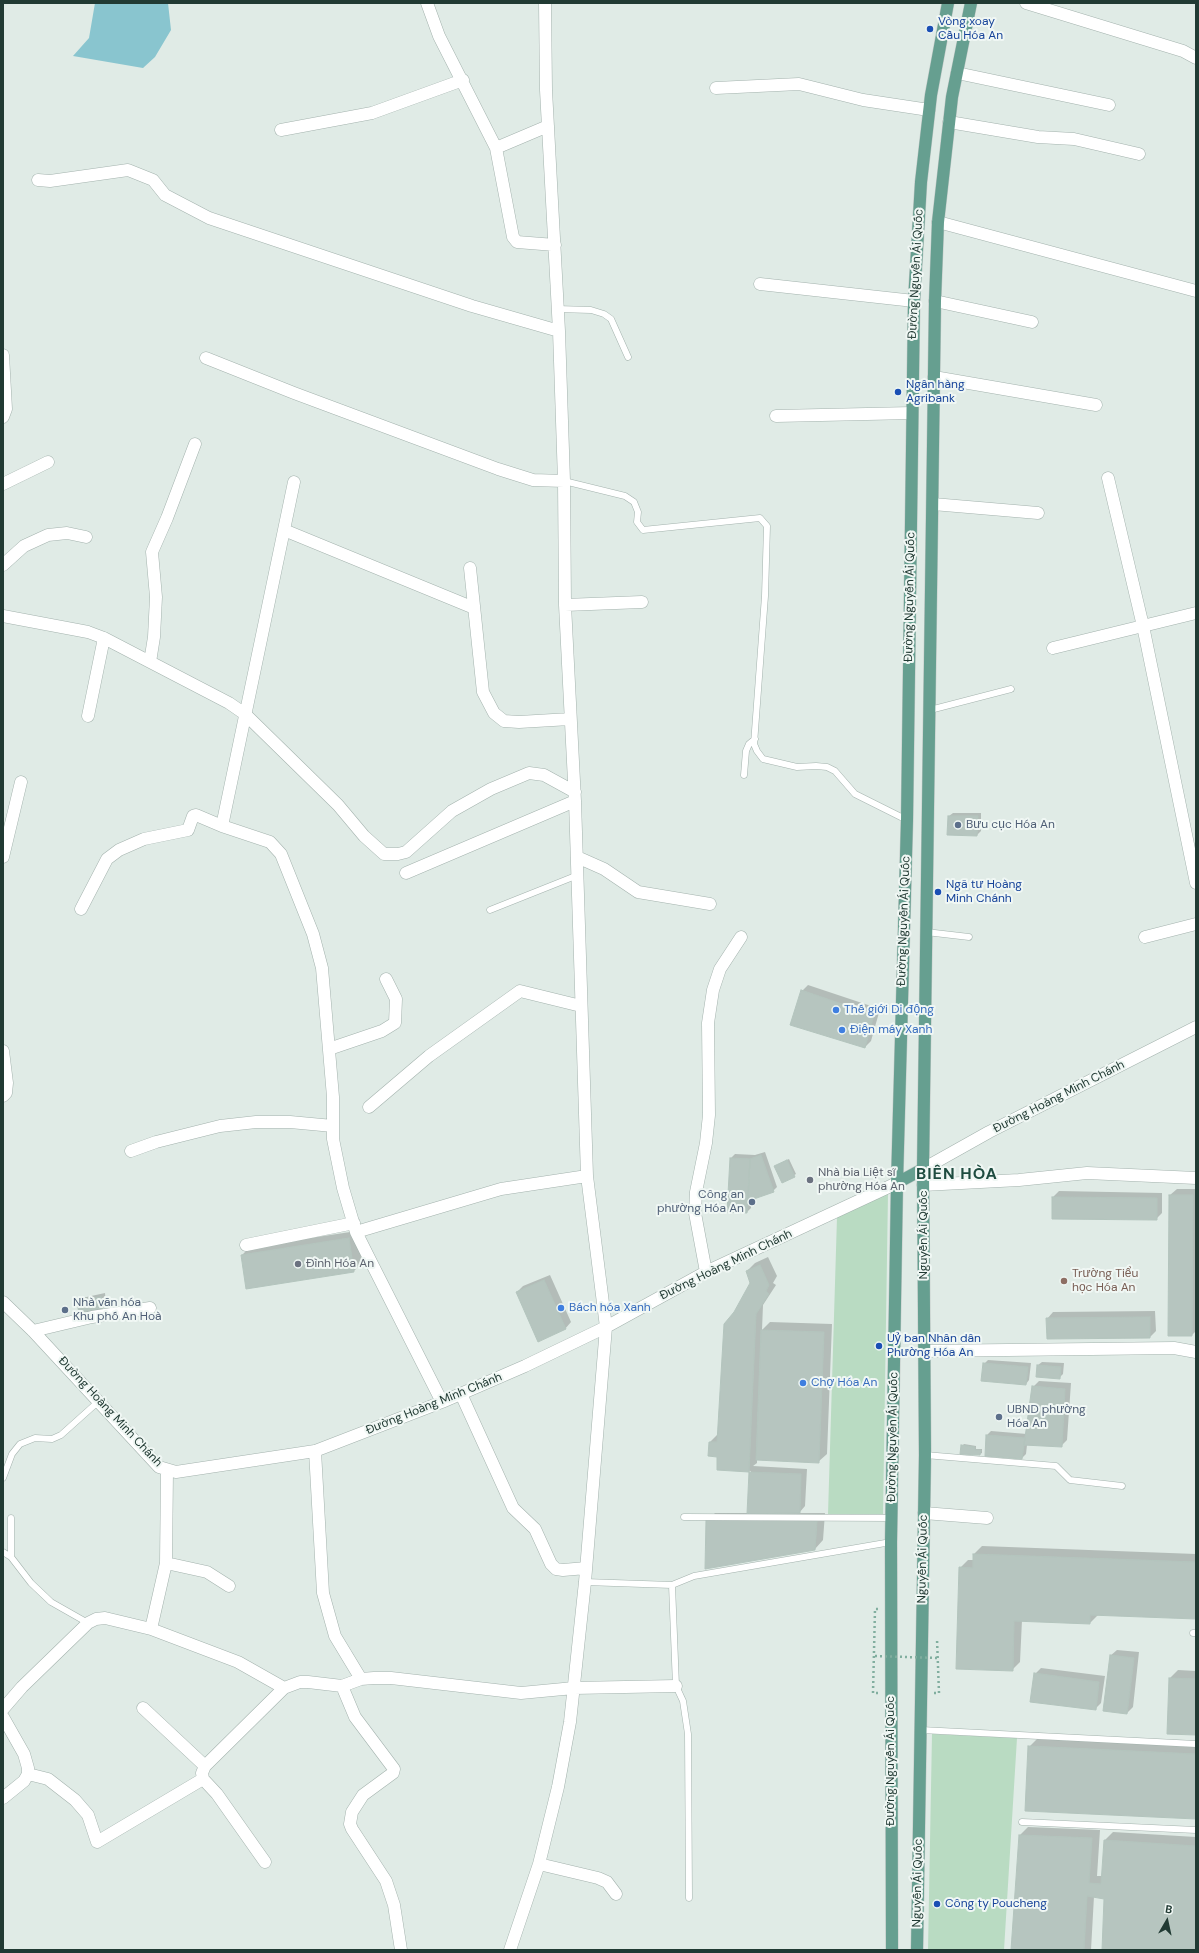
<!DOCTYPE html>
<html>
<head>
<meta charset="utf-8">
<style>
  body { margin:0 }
  #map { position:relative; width:1199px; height:1953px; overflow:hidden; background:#e0ebe6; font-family:"DM Sans",sans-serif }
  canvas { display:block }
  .frame { position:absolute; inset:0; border:4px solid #213a33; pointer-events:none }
  .north { position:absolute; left:1147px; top:1901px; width:40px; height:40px; -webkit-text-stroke:3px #f0f7f4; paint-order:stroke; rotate:9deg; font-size:11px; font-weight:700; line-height:16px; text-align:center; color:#213a33 }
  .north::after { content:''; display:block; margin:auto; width:14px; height:18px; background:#213a33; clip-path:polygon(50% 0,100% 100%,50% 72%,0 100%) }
</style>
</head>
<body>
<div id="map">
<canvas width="1199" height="1953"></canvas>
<div class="frame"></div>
<div class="north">B</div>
</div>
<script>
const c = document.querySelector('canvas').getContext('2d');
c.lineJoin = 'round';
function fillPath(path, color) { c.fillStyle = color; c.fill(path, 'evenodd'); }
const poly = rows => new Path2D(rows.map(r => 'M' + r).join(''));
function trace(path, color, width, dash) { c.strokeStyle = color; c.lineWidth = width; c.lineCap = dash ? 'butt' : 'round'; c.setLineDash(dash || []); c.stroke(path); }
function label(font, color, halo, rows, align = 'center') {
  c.font = font + ' "DM Sans",sans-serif'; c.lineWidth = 4; c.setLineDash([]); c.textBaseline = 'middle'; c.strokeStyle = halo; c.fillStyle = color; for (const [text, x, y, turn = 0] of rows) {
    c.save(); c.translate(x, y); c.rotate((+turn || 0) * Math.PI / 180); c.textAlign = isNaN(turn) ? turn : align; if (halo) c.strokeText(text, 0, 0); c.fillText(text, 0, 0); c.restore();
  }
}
fillPath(poly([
  [888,1193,883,1514,828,1514,837,1217],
  [932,1734,1017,1738,1004,1950,928,1950]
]), '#b9dbc2');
fillPath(poly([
  [95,3,168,3,171,30,155,57,143,68,73,56,89,38]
]), '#89c5cf');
fillPath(poly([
  [953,813,981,813,981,831,977,835,949,816],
  [808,985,880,1009,871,1041,865,1047,802,991],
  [765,1152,777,1187,773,1191,751,1198,751,1208,747,1212,731,1158,735,1154,755,1155],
  [789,1159,796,1174,782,1182,775,1166],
  [1177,1189,1196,1189,1196,1331,1192,1335,1170,1195],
  [1059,1191,1162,1193,1162,1213,1156,1219,1053,1197],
  [357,1231,362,1263,354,1271,242,1255,250,1247],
  [768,1257,777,1276,773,1283,776,1285,763,1305,762,1330,770,1322,832,1324,827,1454,818,1462,757,1459,757,1463,753,1466,807,1469,805,1506,799,1513,825,1513,823,1540,815,1549,707,1521,715,1513,748,1513,751,1471,718,1469,718,1456,710,1442,718,1434,735,1312,751,1283,747,1271,755,1263],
  [550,1275,571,1322,565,1329,517,1292,523,1286],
  [105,1293,106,1305,102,1309,78,1301,82,1298],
  [1155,1311,1156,1331,1150,1337,1047,1319,1053,1312],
  [988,1360,1031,1363,1029,1380,1026,1384,984,1364],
  [1042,1362,1064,1363,1063,1374,1059,1378,1038,1365],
  [1039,1381,1071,1383,1067,1440,1061,1446,1027,1445,1026,1454,1022,1458,987,1435,991,1431,1027,1434,1033,1387],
  [964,1444,976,1446,976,1449,982,1449,982,1453,980,1454,962,1446],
  [982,1546,1196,1554,1196,1618,1098,1615,1090,1623,1022,1620,1020,1662,1012,1670,960,1568,968,1560,974,1560,974,1554],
  [1117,1650,1139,1652,1133,1707,1127,1713,1110,1656],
  [1041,1668,1105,1676,1101,1703,1095,1709,1035,1674],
  [1178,1670,1196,1671,1196,1734,1170,1678],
  [1037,1739,1196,1746,1196,1818,1029,1747],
  [1028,1827,1100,1830,1097,1876,1102,1876,1105,1840,1113,1832,1196,1837,1196,1950,1103,1950,1105,1898,1094,1896,1091,1950,1012,1950,1020,1835]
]), '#0003');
const building = poly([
  [948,816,978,816,977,836,947,835,948,816],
  [801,990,874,1015,865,1048,790,1025,801,990],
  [761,1155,774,1192,748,1201,750,1159,761,1155],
  [730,1158,750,1159,747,1213,727,1212,730,1158],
  [787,1160,795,1177,782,1183,774,1166,787,1160],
  [1169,1195,1193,1195,1192,1336,1168,1336,1169,1195],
  [1052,1197,1157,1198,1157,1220,1052,1219,1052,1197],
  [349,1238,354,1272,246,1289,241,1255,349,1238],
  [760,1265,769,1285,766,1291,769,1294,756,1314,749,1472,717,1470,717,1457,708,1456,709,1442,717,1442,724,1324,734,1312,750,1283,746,1271,760,1265],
  [544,1280,566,1329,538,1342,516,1292,544,1280],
  [101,1297,102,1310,79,1314,77,1301,101,1297],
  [1150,1317,1150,1338,1047,1339,1046,1318,1150,1317],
  [761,1330,824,1332,819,1463,756,1460,761,1330],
  [983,1363,1028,1367,1026,1385,981,1381,983,1363],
  [1037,1365,1061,1367,1060,1379,1036,1377,1037,1365],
  [1032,1386,1065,1389,1062,1447,1024,1445,1032,1386],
  [986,1435,1025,1438,1022,1459,985,1456,986,1435],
  [961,1445,975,1447,975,1450,981,1450,980,1455,960,1454,961,1445],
  [749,1472,801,1474,800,1513,747,1514,749,1472],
  [706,1520,817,1521,815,1550,705,1569,706,1520],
  [973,1554,1196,1562,1196,1619,1090,1615,1090,1624,1014,1621,1013,1671,956,1669,959,1567,973,1568,973,1554],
  [1110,1655,1134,1658,1127,1714,1103,1711,1110,1655],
  [1034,1673,1099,1682,1096,1710,1030,1702,1034,1673],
  [1169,1678,1196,1679,1196,1735,1167,1734,1169,1678],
  [1028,1746,1196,1754,1196,1819,1025,1811,1028,1746],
  [1019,1835,1092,1838,1089,1883,1101,1884,1104,1840,1196,1846,1196,1950,1102,1950,1104,1899,1087,1896,1084,1950,1011,1950,1019,1835]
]);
fillPath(building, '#b6c5bf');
trace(building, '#b3c4bd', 1);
const lane = poly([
  [557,309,591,310,604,314,611,319,628,357],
  [564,481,625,496,634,502,638,512,637,522,643,530,760,518,767,526,765,596,754,744,757,751,763,759,797,767,816,766,827,767,835,771,855,794,907,820],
  [930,710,1011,689],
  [744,775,746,751,749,744,755,739],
  [490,910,578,875],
  [926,932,969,937],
  [925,1455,1056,1466,1070,1480,1122,1486],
  [3,1478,12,1454,20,1444,35,1438,52,1439,61,1435,99,1401],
  [684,1517,892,1518],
  [11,1518,11,1557],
  [3,1552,11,1557,31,1583,51,1602,88,1623],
  [585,1582,672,1585,694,1576,891,1542],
  [672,1585,676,1686,683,1701,688,1734,689,1898],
  [1193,1633,1196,1633],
  [921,1730,1196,1744],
  [1022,1822,1196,1830]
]);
const street = poly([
  [427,3,439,36,496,148,513,237,517,242,555,245],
  [1026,3,1183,51,1196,58],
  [957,73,1109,105],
  [716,88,799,84,863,100,929,110],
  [949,122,1038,137,1074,139,1139,154],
  [281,130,372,113,463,80],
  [496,148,548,126],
  [38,180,50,181,128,170,153,180,165,195,209,218,472,306,559,331],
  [938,222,1196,291],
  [760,284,914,301],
  [935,301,1032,322],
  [3,355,6,409,3,417],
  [206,358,294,393,498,469,533,480,564,481],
  [934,377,1096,405],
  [776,416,912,413],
  [1108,478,1143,626,1196,883],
  [3,484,48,462],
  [933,504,1038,513],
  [284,530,474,608],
  [3,565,24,546,48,535,67,533,86,537],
  [470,568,483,692,494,713,504,721,519,722,570,719],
  [565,605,642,602],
  [3,616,88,632,104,638,229,703,245,714,338,805,364,836,384,854,398,854,406,852,452,811,491,789,529,773,544,775,575,792],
  [1053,648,1196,613],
  [150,662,154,637,156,597,152,552,167,518,195,444],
  [88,716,104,638],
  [222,826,294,482],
  [3,857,21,782],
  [577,857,604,869,638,892,710,904],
  [406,873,575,801],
  [81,909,107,859,119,850,144,839,188,830,193,816,196,815,222,826,270,842,281,854,313,934,322,968,333,1097,333,1139,343,1188,356,1232,367,1254,442,1402],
  [1145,937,1196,924],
  [329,1049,382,1031,395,1023,396,999,386,979],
  [3,1051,7,1083,6,1093,3,1096],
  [369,1107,429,1056,520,991,581,1006],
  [131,1151,156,1142,220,1126,256,1122,290,1122,333,1126],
  [923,1169,989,1132,1196,1027],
  [923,1185,1019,1180,1087,1173,1196,1178],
  [356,1232,501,1189,587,1176],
  [246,1245,354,1223],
  [706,1272,695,1213,696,1192,706,1143,709,1115,708,1023,713,990,720,969,741,937],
  [3,1302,33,1331,159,1467,176,1472,315,1451,442,1402,525,1366,606,1327,706,1272,897,1183],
  [33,1331,92,1317,150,1308],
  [924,1351,1174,1348,1196,1352],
  [461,1394,513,1508,535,1529,551,1564,556,1569,563,1570,586,1568],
  [315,1451,323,1593,335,1636,361,1679],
  [924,1513,987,1518],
  [166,1563,207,1572,229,1586],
  [151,1629,166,1563,167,1471],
  [342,1686,355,1717,394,1769,393,1773,363,1795,352,1812,350,1824,352,1829,386,1881,394,1905,401,1950],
  [143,1708,205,1766],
  [3,1709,22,1687,88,1623,96,1619,105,1618,151,1629,238,1662,284,1688,300,1682,308,1682,342,1686,361,1679,374,1678,391,1678,521,1693,574,1688,676,1686],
  [3,1717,24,1754,28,1768,28,1774,24,1781,3,1798],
  [28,1774,48,1779,75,1800,88,1815,97,1842,203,1779],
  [265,1862,217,1794,203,1779,202,1773,205,1766,284,1688],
  [539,1864,598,1878,607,1882,616,1894],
  [510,1950,539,1864,558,1787,570,1722,585,1582,606,1327,587,1176,575,801,565,605,564,481,559,331,546,90,545,3]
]);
const primary = poly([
  [897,1183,923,1169],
  [892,1950,891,1542,897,1183,907,820,914,301,921,182,931,95,948,3],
  [917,1950,925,1455,923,1169,935,301,938,222,952,97,971,3]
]);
trace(lane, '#a3b2ad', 7);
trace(street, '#a3b2ad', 13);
trace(primary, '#c1c8c6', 13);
trace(poly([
  [878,1693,873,1693,875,1609,878,1609],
  [934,1693,939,1693,937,1639]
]), '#81ae9f', 2.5, [2, 3]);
trace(lane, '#fff', 6);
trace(street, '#fff', 12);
trace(primary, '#669f90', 12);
trace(poly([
  [875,1656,937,1658]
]), '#81ae9f', 2.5, [2, 3]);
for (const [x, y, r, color] of [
  [930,29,4,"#1a4fb4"],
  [898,392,4,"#1a4fb4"],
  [958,825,4,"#5c6f8a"],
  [938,892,4,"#1a4fb4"],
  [836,1010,4,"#3f7fe0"],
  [842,1030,4,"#3f7fe0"],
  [810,1180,4,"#6b7280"],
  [752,1202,4,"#5c6f8a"],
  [298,1264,4,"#6b7280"],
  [1064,1281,4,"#8d6e63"],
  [561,1308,4,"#3f7fe0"],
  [65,1310,4,"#5c6f8a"],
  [879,1346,4,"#1a4fb4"],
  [803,1383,4,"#3f7fe0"],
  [999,1417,4,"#5c6f8a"],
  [937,1904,4,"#1a4fb4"]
]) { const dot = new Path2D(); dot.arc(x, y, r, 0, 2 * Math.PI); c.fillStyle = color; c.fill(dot); trace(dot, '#f0f7f4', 1.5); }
label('12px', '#164399', '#f0f7f4', [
  ["Vòng xoay",938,22],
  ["Cầu Hóa An",938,36],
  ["Ngân hàng",906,385],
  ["Agribank",906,399],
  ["Ngã tư Hoàng",946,885],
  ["Minh Chánh",946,899],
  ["Uỷ ban Nhân dân",887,1339],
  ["Phường Hóa An",887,1353],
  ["Công ty Poucheng",945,1904]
], 'left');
label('12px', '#213a33', '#f0f7f4', [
  ["Đường Nguyễn Ái Quốc",916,274,-87],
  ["Đường Nguyễn Ái Quốc",910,597,-89],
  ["Đường Nguyễn Ái Quốc",904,921,-88],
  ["Đường Hoàng Minh Chánh",1059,1097,-27],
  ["Nguyễn Ái Quốc",924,1235,-90],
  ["Đường Hoàng Minh Chánh",726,1265,-26],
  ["Đường Hoàng Minh Chánh",434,1404,-22],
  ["Đường Hoàng Minh Chánh",110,1412,47],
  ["Đường Nguyễn Ái Quốc",893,1437,-89],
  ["Nguyễn Ái Quốc",923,1559,-89],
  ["Đường Nguyễn Ái Quốc",891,1761,-90],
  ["Nguyễn Ái Quốc",918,1883,-89]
]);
label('12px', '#4e5e75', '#f0f7f4', [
  ["Bưu cục Hóa An",966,825],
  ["Công an",744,1195,"right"],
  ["phường Hóa An",744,1209,"right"],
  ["Nhà văn hóa",73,1303],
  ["Khu phố An Hoà",73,1317],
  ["UBND phường",1007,1410],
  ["Hóa An",1007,1424]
], 'left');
label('12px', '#366cbe', '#f0f7f4', [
  ["Thế giới Di động",844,1010],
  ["Điện máy Xanh",850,1030],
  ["Bách hóa Xanh",569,1308],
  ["Chợ Hóa An",811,1383]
], 'left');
label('12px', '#5b616d', '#f0f7f4', [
  ["Nhà bia Liệt sĩ",818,1173],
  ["phường Hóa An",818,1187],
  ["Đình Hóa An",306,1264]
], 'left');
label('12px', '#785e54', '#f0f7f4', [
  ["Trường Tiểu",1072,1274],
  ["học Hóa An",1072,1288]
], 'left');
c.letterSpacing = '1px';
label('bold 16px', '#1e4c40', '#f0f7f4', [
  ["BIÊN HÒA",957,1175]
]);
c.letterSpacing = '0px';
</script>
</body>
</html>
